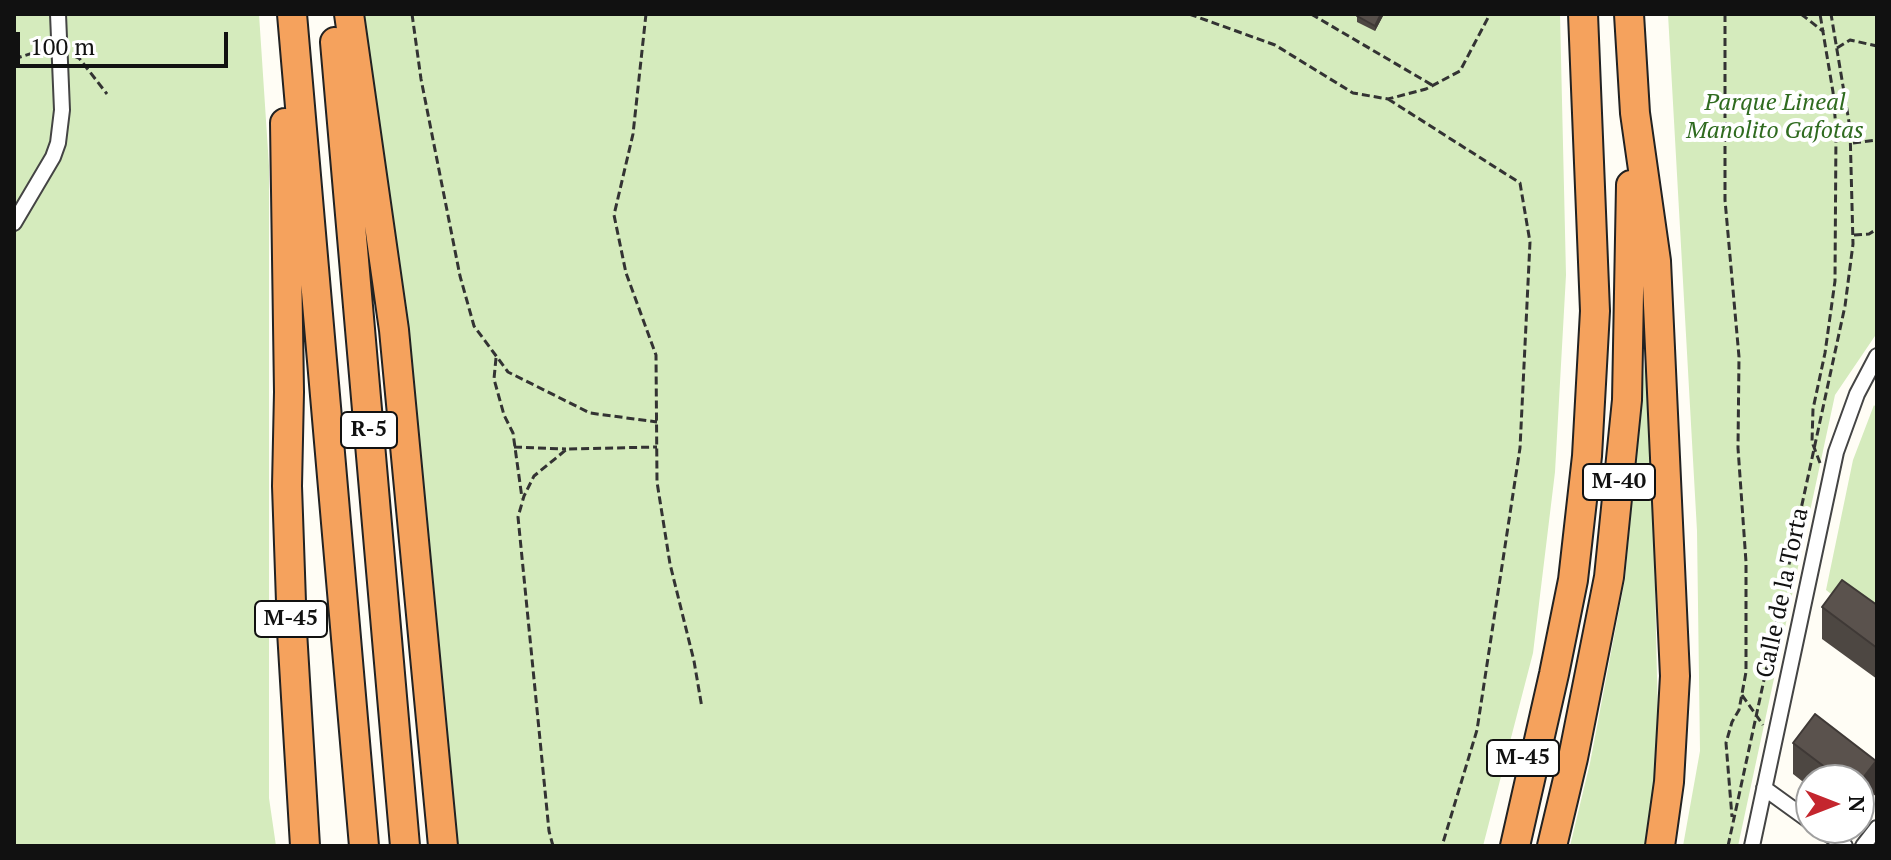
<!DOCTYPE html>
<html>
<head>
<meta charset="utf-8">
<style>
  body { margin:0 }
  #map { position:relative; width:1891px; height:860px; overflow:hidden; background:#fffdf5; font-family:"PT Serif",serif }
  canvas { display:block }
  .frame { position:absolute; inset:0; border:16px solid #111; pointer-events:none }
  .north { position:absolute; left:1795px; top:764px; width:80px; height:80px; box-sizing:border-box; background:#fff; border:2px solid #a0a0a0; border-radius:50%; rotate:90deg; font-size:22px; font-weight:700; line-height:32px; text-align:center; color:#111 }
  .north::after { content:''; display:block; margin:auto; width:28px; height:36px; background:#c4262e; clip-path:polygon(50% 0,100% 100%,50% 72%,0 100%) }
  .scale { position:absolute; left:16px; top:32px; width:212px; height:36px; box-sizing:border-box; border:4px solid #111; border-top:0; padding-left:10px; font-size:24px; line-height:28px; white-space:nowrap; color:#111; -webkit-text-stroke:6px #fff; paint-order:stroke }
</style>
</head>
<body>
<div id="map">
<canvas width="1891" height="860"></canvas>
<div class="frame"></div>
<div class="north">N</div>
<div class="scale">100 m</div>
</div>
<script>
const c = document.querySelector('canvas').getContext('2d');
c.lineJoin = 'round';
function fillPath(path, color) { c.fillStyle = color; c.fill(path, 'evenodd'); }
const poly = rows => new Path2D(rows.map(r => 'M' + r).join(''));
function trace(path, color, width, dash) { c.strokeStyle = color; c.lineWidth = width; c.lineCap = dash ? 'butt' : 'round'; c.setLineDash(dash || []); c.stroke(path); }
function label(font, color, halo, rows, align = 'center') {
  c.font = font + ' "PT Serif",serif'; c.lineWidth = 8; c.setLineDash([]); c.textBaseline = 'middle'; c.strokeStyle = halo; c.fillStyle = color; for (const [text, x, y, turn = 0] of rows) {
    c.save(); c.translate(x, y); c.rotate((+turn || 0) * Math.PI / 180); c.textAlign = isNaN(turn) ? turn : align; if (halo) c.strokeText(text, 0, 0); c.fillText(text, 0, 0); c.restore();
  }
}
fillPath(poly([
  [14,14,259,14,269,166,269,798,276,846,14,846],
  [362,14,1560,14,1566,275,1555,472,1533,653,1483,846,458,846,426,503],
  [1668,14,1877,14,1877,333,1835,395,1738,846,1683,846,1700,751,1697,531],
  [1646,350,1652,451,1659,768,1647,846,1570,846,1590,763,1625,579],
  [1874,405,1877,409,1877,630,1826,590,1853,460]
]), '#d5ebbd');
const minor = poly([
  [14,223,53,157,58,143,62,110,58,14],
  [1764,788,1811,822],
  [1820,828,1845,846],
  [1752,846,1836,452,1857,394,1877,356],
  [1863,846,1877,828]
]);
const motorway = poly([
  [292,14,364,846],
  [349,14,394,330,443,846],
  [1629,14,1635,113,1656,261,1675,676,1669,782,1660,846],
  [335,42,405,846],
  [285,123,289,392,287,486,292,631,305,846],
  [1515,846,1554,674,1573,580,1587,456,1595,311,1583,14],
  [1552,846,1573,758,1609,577,1627,400,1631,185]
]);
trace(minor, '#444', 18);
trace(motorway, '#222', 32);
trace(poly([
  [412,14,421,79,460,276,474,326,508,372,590,413,657,422],
  [646,14,633,134,614,215,626,273,656,355,657,482,670,564,694,661,702,708],
  [1189,14,1275,45,1353,93,1388,99,1426,89,1460,71,1490,14],
  [1311,14,1432,85],
  [1725,14,1725,200,1739,357,1738,448,1746,562,1746,672,1739,710,1732,722,1726,743,1732,817],
  [1801,14,1824,32],
  [1837,48,1850,40,1877,46],
  [74,56,79,58,107,94],
  [14,59,45,49],
  [1388,99,1520,183,1530,242,1520,448,1477,730,1442,846],
  [1853,143,1877,140],
  [1854,235,1869,234,1877,229],
  [496,358,494,379,504,415,513,433,522,498],
  [514,447,566,449],
  [1820,463,1812,442,1813,409,1825,353,1835,281,1836,129,1833,92,1820,14],
  [1742,695,1763,725],
  [553,846,549,831,518,517,524,496,534,476,567,449,657,447],
  [1728,846,1845,306,1853,244,1850,128,1831,14]
]), '#333', 3, [8, 4]);
trace(minor, '#fff', 14);
trace(motorway, '#f5a25d', 28);
fillPath(poly([
  [1384,14,1375,31,1357,22,1357,16],
  [1877,605,1877,679,1822,639,1822,607],
  [1815,714,1876,761,1876,793,1859,815,1859,780,1811,780,1811,788,1793,774,1793,743]
]), '#4d4742');
fillPath(poly([
  [1381,14,1384,14,1375,31,1375,26],
  [1876,761,1876,793,1859,815,1859,783]
]), '#3f3936');
const building = poly([
  [1358,14,1381,14,1375,26,1357,16,1358,14],
  [1842,580,1877,605,1877,648,1822,607,1842,580],
  [1815,714,1876,761,1859,783,1859,780,1842,780,1793,743,1815,714]
]);
fillPath(building, '#5a524d');
trace(building, '#3f3936', 2);
for (const [x, y, w] of [
  [369,430,56],
  [1619,482,72],
  [291,619,72],
  [1523,758,72]
]) { const box = new Path2D(); box.roundRect(x - w / 2, y - 18, w, 36, 6); c.fillStyle = '#fff'; c.fill(box); trace(box, '#111', 2); }
label('bold 22px', '#111', null, [
  ["R-5",369,430],
  ["M-40",1619,482],
  ["M-45",291,619],
  ["M-45",1523,758]
]);
label('italic 24px', '#2f6b1f', '#fff', [
  ["Parque Lineal",1775,103],
  ["Manolito Gafotas",1775,131]
]);
label('24px', '#111', '#fff', [
  ["Calle de la Torta",1783,593,-78]
]);
</script>
</body>
</html>
